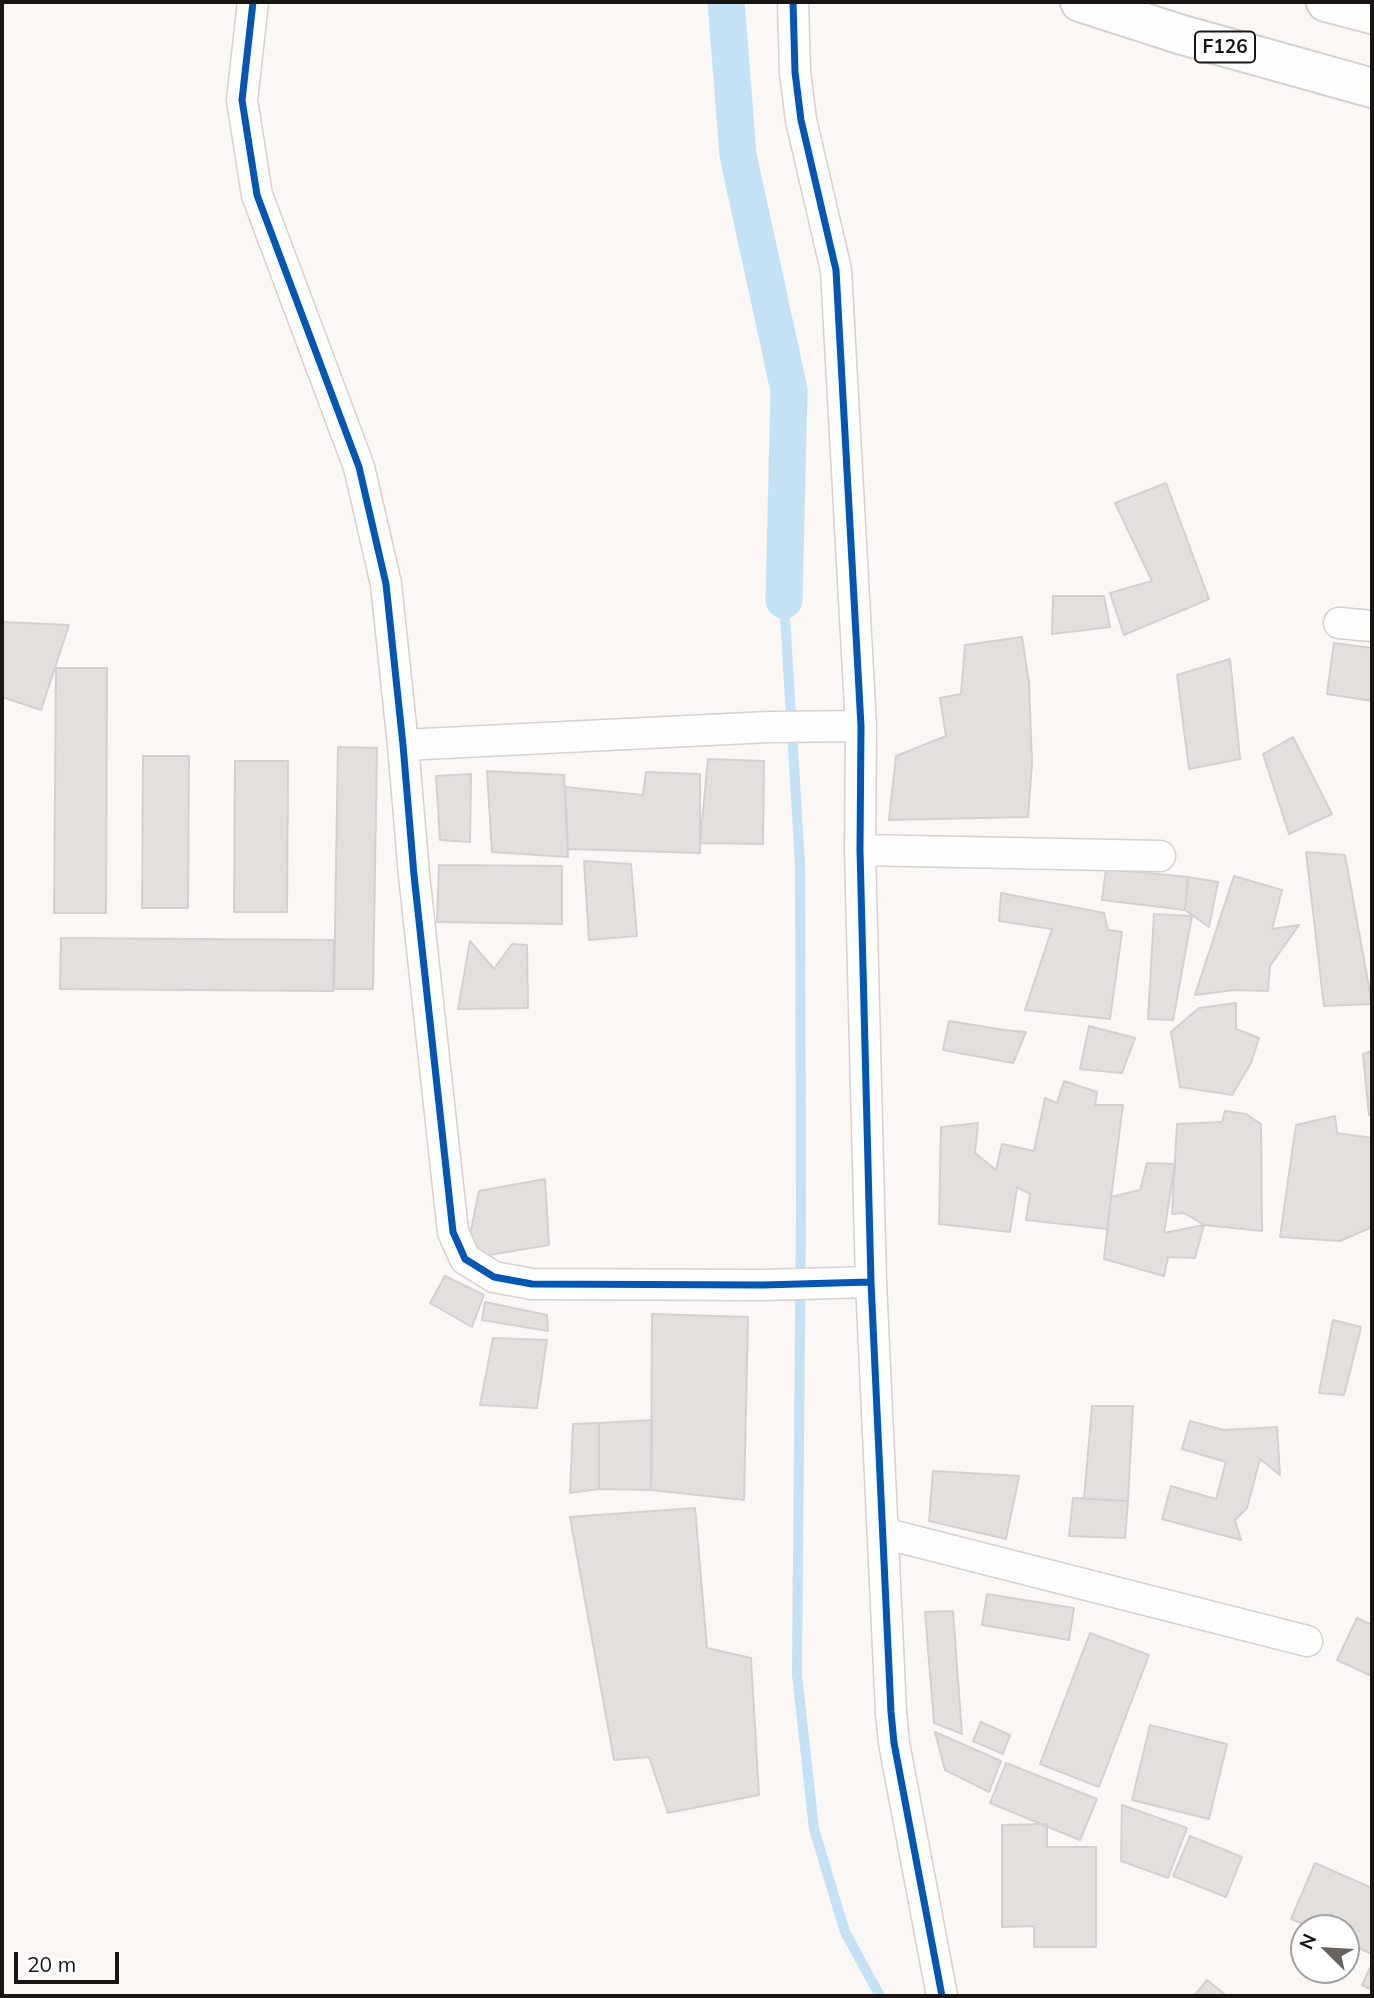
<!DOCTYPE html>
<html>
<head>
<meta charset="utf-8">
<style>
  body { margin:0 }
  #map { position:relative; width:1374px; height:1998px; overflow:hidden; background:#faf7f4; font-family:Mulish,sans-serif }
  canvas { display:block }
  .frame { position:absolute; inset:0; border:4px solid #181512; pointer-events:none }
  .north { position:absolute; left:1290px; top:1914px; width:70px; height:70px; box-sizing:border-box; background:#fff; border:2px solid #a3a1a0; border-radius:50%; rotate:294deg; font-size:19px; font-weight:700; line-height:28px; text-align:center; color:#181512 }
  .north::after { content:''; display:block; margin:auto; width:24px; height:32px; background:#676461; clip-path:polygon(50% 0,100% 100%,50% 72%,0 100%) }
  .scale { position:absolute; left:14px; top:1952px; width:105px; height:32px; box-sizing:border-box; border:4px solid #181512; border-top:0; padding-left:9px; font-size:21px; line-height:24px; white-space:nowrap; color:#181512; -webkit-text-stroke:5px #fff; paint-order:stroke }
</style>
</head>
<body>
<div id="map">
<canvas width="1374" height="1998"></canvas>
<div class="frame"></div>
<div class="north">N</div>
<div class="scale">20 m</div>
</div>
<script>
const c = document.querySelector('canvas').getContext('2d');
c.lineJoin = 'round';
const poly = rows => new Path2D(rows.map(r => 'M' + r).join(''));
function trace(path, color, width, dash) { c.strokeStyle = color; c.lineWidth = width; c.lineCap = dash ? 'butt' : 'round'; c.setLineDash(dash || []); c.stroke(path); }
function fillPath(path, color) { c.fillStyle = color; c.fill(path, 'evenodd'); }
function label(font, color, halo, rows, align = 'center') {
  c.font = font + ' Mulish,sans-serif'; c.lineWidth = 6; c.setLineDash([]); c.textBaseline = 'middle'; c.strokeStyle = halo; c.fillStyle = color; for (const [text, x, y, turn = 0] of rows) {
    c.save(); c.translate(x, y); c.rotate((+turn || 0) * Math.PI / 180); c.textAlign = isNaN(turn) ? turn : align; if (halo) c.strokeText(text, 0, 0); c.fillText(text, 0, 0); c.restore();
  }
}
trace(poly([
  [784,600,800,864,801,1212,797,1675,814,1829,845,1932,880,1996]
]), '#c3e2f6', 10);
trace(poly([
  [726,2,738,155,789,390,784,600]
]), '#c3e2f6', 37);
const building = poly([
  [1166,483,1209,599,1124,635,1110,593,1152,581,1115,503,1166,483],
  [1053,596,1104,596,1110,627,1052,634,1053,596],
  [2,622,69,625,41,710,2,697,2,622],
  [1022,637,1029,683,1032,763,1028,817,889,820,896,756,946,736,940,698,961,694,965,645,1022,637],
  [1334,643,1372,648,1372,701,1327,694,1334,643],
  [1230,659,1240,759,1189,769,1177,675,1230,659],
  [56,668,107,668,106,913,54,913,56,668],
  [1293,737,1332,814,1289,834,1263,754,1293,737],
  [338,747,377,748,373,989,334,989,338,747],
  [143,756,189,756,188,908,142,908,143,756],
  [708,759,764,761,763,844,700,843,708,759],
  [235,761,288,761,287,912,234,912,235,761],
  [487,771,564,775,568,857,492,852,487,771],
  [646,772,700,774,700,853,568,849,565,787,643,795,646,772],
  [471,774,470,842,440,840,436,776,471,774],
  [1306,852,1345,855,1372,1004,1324,1006,1306,852],
  [584,861,631,864,637,936,589,940,584,861],
  [439,865,562,866,562,924,437,922,439,865],
  [1106,869,1188,877,1185,910,1102,900,1106,869],
  [1234,876,1282,890,1272,929,1299,925,1270,966,1268,991,1234,990,1195,995,1234,876],
  [1188,877,1218,882,1209,927,1185,910,1188,877],
  [1001,893,1104,913,1108,930,1122,932,1110,1019,1025,1010,1052,929,999,921,1001,893],
  [1154,914,1192,916,1173,1020,1148,1019,1154,914],
  [61,938,334,940,333,991,60,989,61,938],
  [470,941,494,969,512,944,527,945,528,1008,458,1009,470,941],
  [1236,1003,1236,1029,1259,1038,1251,1063,1232,1095,1180,1087,1171,1032,1199,1008,1236,1003],
  [949,1021,1005,1030,1026,1032,1013,1063,943,1050,949,1021],
  [1089,1026,1135,1038,1122,1073,1080,1069,1089,1026],
  [1372,1051,1372,1114,1369,1115,1363,1054,1372,1051],
  [1064,1081,1097,1092,1095,1105,1123,1105,1107,1229,1026,1220,1030,1194,1017,1187,1010,1232,939,1224,941,1127,978,1123,975,1153,996,1170,1002,1144,1034,1151,1045,1098,1057,1103,1064,1081],
  [1225,1111,1246,1114,1261,1124,1262,1231,1204,1225,1184,1213,1172,1214,1177,1124,1222,1122,1225,1111],
  [1335,1116,1337,1133,1372,1138,1372,1227,1340,1241,1280,1237,1296,1125,1335,1116],
  [1147,1163,1175,1164,1164,1233,1204,1225,1195,1258,1168,1257,1164,1276,1104,1259,1111,1197,1140,1190,1147,1163],
  [545,1179,549,1245,465,1259,479,1191,545,1179],
  [445,1276,484,1295,472,1327,430,1303,445,1276],
  [485,1302,547,1315,548,1331,482,1320,485,1302],
  [652,1314,748,1317,744,1500,651,1490,652,1314],
  [1333,1320,1361,1327,1344,1395,1319,1393,1333,1320],
  [493,1338,547,1340,537,1408,480,1405,493,1338],
  [1092,1406,1133,1406,1128,1501,1084,1499,1092,1406],
  [652,1420,651,1490,599,1489,599,1423,652,1420],
  [1190,1421,1224,1430,1277,1427,1280,1475,1260,1459,1247,1508,1235,1520,1241,1540,1162,1519,1171,1486,1216,1499,1226,1462,1182,1449,1190,1421],
  [599,1423,599,1489,570,1493,573,1424,599,1423],
  [933,1471,1019,1476,1006,1539,929,1521,933,1471],
  [1073,1498,1128,1501,1125,1538,1069,1536,1073,1498],
  [695,1508,707,1648,751,1658,759,1795,668,1813,649,1757,614,1760,570,1517,695,1508],
  [987,1594,1074,1608,1069,1640,982,1625,987,1594],
  [953,1611,962,1734,934,1723,925,1612,953,1611],
  [1357,1618,1372,1625,1372,1676,1337,1660,1357,1618],
  [1090,1633,1149,1655,1099,1787,1040,1764,1090,1633],
  [981,1722,1010,1735,1003,1754,973,1741,981,1722],
  [1150,1725,1227,1744,1209,1819,1132,1800,1150,1725],
  [935,1732,1001,1761,989,1792,945,1770,935,1732],
  [1006,1763,1097,1799,1080,1840,990,1803,1006,1763],
  [1122,1805,1187,1828,1168,1878,1121,1861,1122,1805],
  [1047,1824,1047,1847,1096,1847,1096,1947,1034,1947,1034,1926,1002,1927,1002,1825,1047,1824],
  [1190,1836,1242,1857,1226,1897,1173,1876,1190,1836],
  [1315,1863,1372,1888,1372,1954,1346,1942,1346,1928,1312,1928,1291,1919,1315,1863],
  [1372,1964,1372,1990,1362,1985,1372,1964],
  [1207,1980,1227,1996,1194,1996,1207,1980]
]);
fillPath(building, '#e2dfdd');
trace(building, '#d4d0cf', 2);
const street = poly([
  [253,2,242,100,257,195,359,467,386,584,403,745,414,875,453,1232,465,1259,494,1277,532,1284,763,1285,871,1282],
  [793,2,795,72,801,120,836,270,861,726,860,850,871,1282,891,1712,894,1743,942,1996],
  [1339,623,1372,626],
  [403,745,769,727,861,726],
  [860,850,1160,856],
  [883,1533,1307,1641]
]);
const primary = poly([
  [1080,2,1179,34,1372,88],
  [1326,2,1372,14]
]);
trace(street, '#d4d1ce', 33);
trace(primary, '#d4d1ce', 42);
trace(street, '#fefefd', 30);
trace(primary, '#fefefd', 38);
trace(poly([
  [253,2,242,100,257,195,359,467,386,584,403,745,414,875,453,1232,465,1259,494,1277,532,1284,763,1285,871,1282],
  [793,2,795,72,801,120,836,270,861,726,860,850,871,1282,891,1712,894,1743,942,1996]
]), '#0057b8', 7);
for (const [x, y, w] of [
  [1225,47,60]
]) { const box = new Path2D(); box.roundRect(x - w / 2, y - 15.5, w, 31, 5); c.fillStyle = '#fff'; c.fill(box); trace(box, '#181512', 2); }
label('bold 19px', '#181512', null, [
  ["F126",1225,47]
]);
</script>
</body>
</html>
